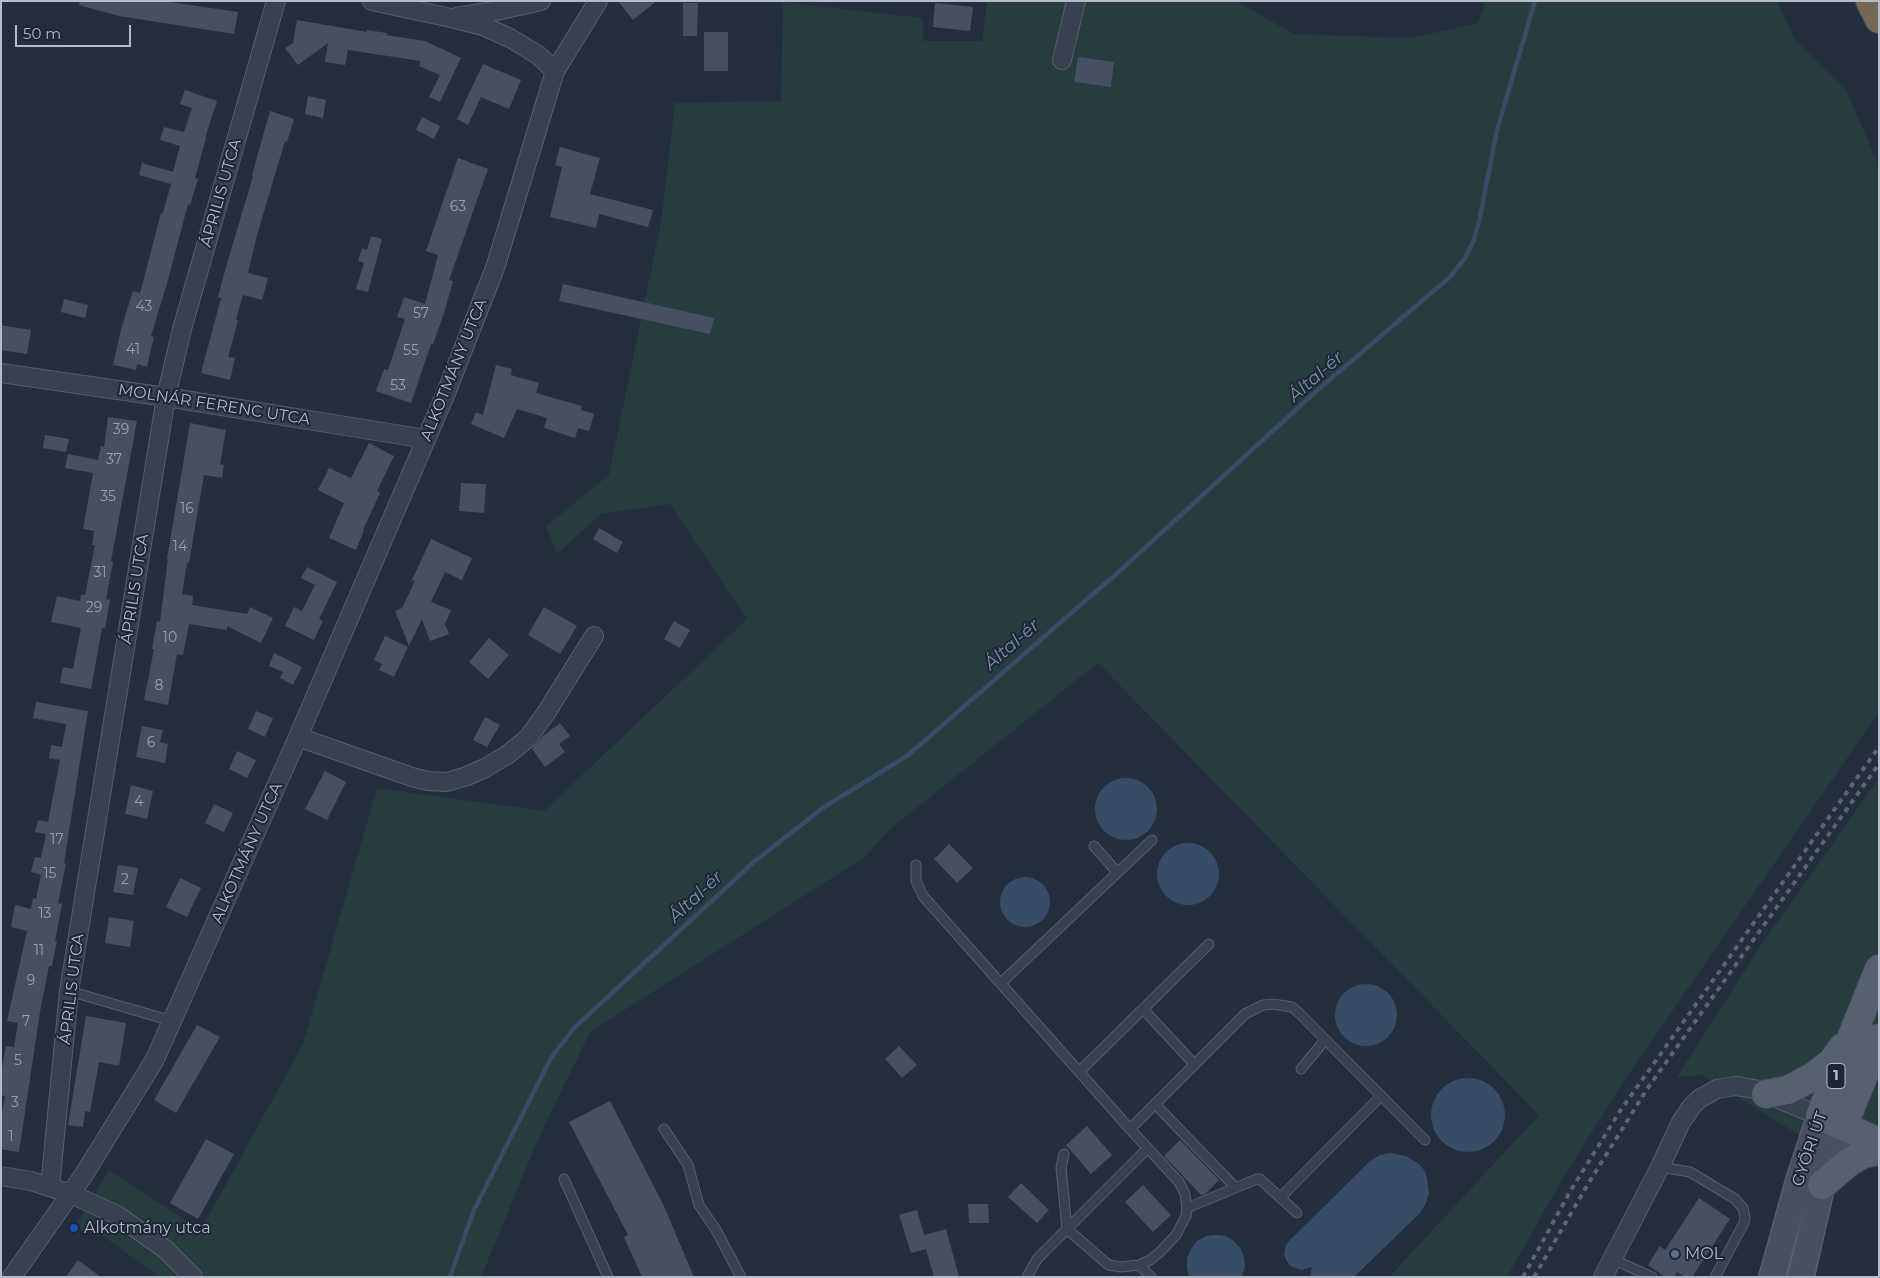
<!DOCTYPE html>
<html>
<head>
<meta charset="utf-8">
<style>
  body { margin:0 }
  #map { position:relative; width:1880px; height:1278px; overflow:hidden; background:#242f3e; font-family:Montserrat,sans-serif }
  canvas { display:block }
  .frame { position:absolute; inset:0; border:2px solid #b4bcc9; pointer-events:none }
  .scale { position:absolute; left:15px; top:25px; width:116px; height:22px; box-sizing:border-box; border:2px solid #b4bcc9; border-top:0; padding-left:6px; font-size:15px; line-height:18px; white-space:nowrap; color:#b4bcc9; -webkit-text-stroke:4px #1d2633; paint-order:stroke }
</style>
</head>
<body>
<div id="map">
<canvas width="1880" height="1278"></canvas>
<div class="frame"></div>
<div class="scale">50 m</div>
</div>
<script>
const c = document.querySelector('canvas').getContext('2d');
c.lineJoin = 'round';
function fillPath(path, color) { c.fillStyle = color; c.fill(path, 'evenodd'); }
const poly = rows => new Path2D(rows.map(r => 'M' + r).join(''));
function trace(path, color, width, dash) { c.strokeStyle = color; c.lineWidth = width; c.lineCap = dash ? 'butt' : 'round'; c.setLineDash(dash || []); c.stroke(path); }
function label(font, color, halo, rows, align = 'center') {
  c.font = font + ' Montserrat,sans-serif'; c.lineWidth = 4; c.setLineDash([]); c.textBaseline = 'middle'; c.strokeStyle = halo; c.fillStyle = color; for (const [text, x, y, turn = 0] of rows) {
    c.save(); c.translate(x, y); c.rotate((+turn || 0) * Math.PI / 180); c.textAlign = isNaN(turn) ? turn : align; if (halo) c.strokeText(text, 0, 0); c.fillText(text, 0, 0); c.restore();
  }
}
fillPath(poly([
  [987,1,1236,1,1294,34,1411,38,1478,23,1485,1,1777,1,1795,40,1846,89,1879,166,1879,712,1622,1084,1563,1178,1507,1277,1389,1277,1539,1115,1098,663,889,830,865,857,590,1032,540,1135,481,1277,159,1277,102,1235,74,1228,109,1170,201,1230,303,1044,377,788,544,811,747,619,670,504,601,514,557,554,546,526,609,475,661,222,675,103,781,101,783,2,922,18,924,41,982,41],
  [1879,778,1879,1165,1802,1137,1702,1075,1677,1077,1761,945]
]), '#263c3f');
fillPath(poly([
  '1095 809a31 31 0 1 1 62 0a31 31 0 1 1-62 0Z',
  '1157 874a31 31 0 1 1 62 0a31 31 0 1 1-62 0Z',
  '1000 902a25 25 0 1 1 50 0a25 25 0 1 1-50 0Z',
  '1335 1015a31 31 0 1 1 62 0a31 31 0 1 1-62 0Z',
  '1431 1115a37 37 0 1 1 74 0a37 37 0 1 1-74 0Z',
  [1390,1153,1406,1156,1419,1164,1424,1170,1427,1178,1429,1193,1426,1203,1420,1213,1354,1277,1310,1277,1312,1267,1301,1270,1290,1266,1286,1260,1284,1254,1286,1245,1289,1241,1370,1161,1380,1155],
  [1216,1235,1226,1236,1234,1241,1241,1249,1244,1257,1245,1267,1242,1276,1189,1277,1187,1268,1187,1258,1191,1249,1197,1241,1206,1236]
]), '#394c67');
trace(poly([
  [450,1277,474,1210,551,1058,574,1028,755,861,824,807,907,756,1123,568,1313,394,1450,277,1465,258,1474,240,1479,222,1497,130,1535,1]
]), '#394c67', 4.5);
fillPath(poly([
  [80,1,163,1,238,12,234,34,119,16,79,5],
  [618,1,657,1,633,20],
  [683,3,698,3,697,36,683,36],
  [935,3,973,7,970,31,933,27],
  [297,20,367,32,367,30,387,33,386,35,425,41,461,58,440,102,429,97,440,75,419,66,421,61,348,50,345,65,325,62,328,43,298,65,285,48,293,43],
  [704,32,728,32,728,71,704,71],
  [1078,57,1114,62,1111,87,1074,82],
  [483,64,521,80,509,109,481,97,468,125,457,119],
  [185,90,217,101,205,138,206,138,195,178,198,179,190,205,188,204,168,280,151,336,154,337,147,367,137,364,136,370,113,365,121,329,133,291,140,293,161,213,163,213,171,184,139,175,142,163,173,172,180,146,160,140,164,127,184,132,192,108,180,104],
  [308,96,326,100,323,118,305,114],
  [270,111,294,119,287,142,285,141,257,235,248,273,268,278,262,300,243,295,236,320,238,320,228,357,235,358,230,380,201,373,221,298,218,297,226,267,253,176,252,175],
  [422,117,440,126,434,139,416,130],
  [560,147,600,158,590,194,653,210,648,227,599,214,596,228,550,217,562,167,555,165],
  [458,158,488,169,449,280,453,281,445,310,433,344,431,344,411,403,376,391,384,369,388,370,405,319,397,317,404,297,425,304,438,255,426,251],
  [371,236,382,239,368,292,356,289,364,263,358,261,362,248,367,250],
  [563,284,714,318,710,334,559,301],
  [64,299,88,305,85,318,61,312],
  [1,325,31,330,27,354,1,350],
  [496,365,512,369,511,375,539,383,536,393,582,406,581,410,594,414,589,431,578,428,575,438,544,428,547,418,517,409,504,438,471,424,476,412,483,415],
  [108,417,137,421,111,561,113,562,106,599,110,600,105,628,102,628,91,689,60,683,63,667,73,669,81,628,51,622,57,596,80,601,81,595,85,595,95,545,92,545,94,531,83,529,93,473,65,468,68,454,98,460,101,446,104,447],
  [190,423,226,430,220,464,224,465,222,478,204,475,189,563,187,563,182,594,193,596,192,605,247,614,250,607,273,618,261,643,227,626,227,630,189,624,183,655,177,654,168,705,144,700,154,649,152,649,157,621,160,622,168,559,167,559],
  [45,435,69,439,66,452,43,448],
  [369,443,394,456,377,491,380,493,363,530,364,530,356,550,329,538,344,503,318,490,329,468,351,478],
  [461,483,486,484,484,513,459,511],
  [599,528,623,542,617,553,593,539],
  [431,539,472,558,462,580,445,572,431,602,451,610,445,624,449,634,430,641,422,619,409,646,395,611,402,608,415,581,412,580],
  [307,567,337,582,319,619,323,621,314,640,285,626,294,607,302,611,315,585,301,578],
  [544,607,577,626,560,654,528,635],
  [674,621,690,630,680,648,664,639],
  [385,636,408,647,394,677,379,670,382,664,374,660],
  [489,638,509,655,488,679,469,662],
  [274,653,302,667,293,685,280,678,283,672,269,666],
  [36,702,88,711,64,863,66,864,58,903,62,904,55,941,57,941,52,966,49,966,40,1012,19,1152,1,1149,1,1117,5,1096,1,1095,1,1073,6,1046,14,1047,18,1023,7,1021,27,931,11,927,15,905,31,909,33,898,36,899,41,875,31,872,35,857,41,858,46,834,35,832,38,820,48,822,60,760,49,758,51,745,62,747,66,724,33,718],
  [256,711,273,718,265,737,248,729],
  [485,717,500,725,487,747,473,740],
  [560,723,570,736,559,744,565,752,545,767,532,749,543,736],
  [142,726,163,730,160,742,168,744,165,763,136,757],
  [237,751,256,760,247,778,229,769],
  [325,771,346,782,327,820,305,809],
  [131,785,153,791,147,819,125,814],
  [214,804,233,813,224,832,205,823],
  [949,844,973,868,957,883,934,859],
  [118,865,138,868,133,895,113,892],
  [180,878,201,888,187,917,166,907],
  [109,917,134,921,130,947,105,943],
  [86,1016,126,1023,119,1066,99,1062,90,1112,85,1111,83,1127,68,1125],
  [197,1025,220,1037,176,1113,154,1100],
  [899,1046,917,1065,902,1078,885,1059],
  [610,1101,663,1204,694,1277,642,1277,624,1237,628,1235,569,1122],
  [1087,1126,1112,1155,1091,1174,1066,1145],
  [206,1139,234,1154,198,1219,170,1203],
  [1180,1140,1219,1180,1205,1194,1201,1195,1164,1156],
  [1021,1183,1049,1210,1037,1223,1008,1197],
  [1143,1185,1171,1215,1153,1232,1125,1202],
  [1699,1198,1730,1219,1692,1277,1685,1277,1677,1272,1674,1277,1665,1277,1648,1265,1660,1246,1665,1250],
  [968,1204,988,1204,989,1223,969,1223],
  [917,1210,924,1235,946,1229,959,1277,934,1277,926,1249,911,1253,899,1215],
  [78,1260,101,1277,66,1277]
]), '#455162');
const service = poly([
  [1094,846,1117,872],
  [916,865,916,881,923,896,1130,1129,1179,1182,1185,1194,1187,1208,1186,1216,1176,1235,1160,1252,1150,1260,1139,1265,1121,1267,1109,1265,1105,1262,1067,1229,1061,1168,1064,1154],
  [1001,983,1152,840],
  [69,991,172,1021],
  [1143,1009,1195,1065],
  [1301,1069,1325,1040],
  [1080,1071,1209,944],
  [1155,1104,1235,1187],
  [664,1129,688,1165,699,1205,716,1230,741,1277],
  [1130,1129,1245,1014,1263,1005,1273,1004,1292,1007,1299,1013,1425,1140],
  [1660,1167,1690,1172,1735,1199,1743,1208,1745,1218,1744,1223,1715,1277],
  [564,1179,608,1277],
  [1280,1198,1381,1096],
  [1187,1208,1257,1179,1260,1179,1297,1213],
  [1612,1259,1652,1277],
  [1139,1265,1151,1277],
  [1027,1277,1037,1259,1148,1148]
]);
const minor = poly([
  [372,1,451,18,483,26,510,38,538,55,555,71],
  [456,17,501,10,541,1],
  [1062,60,1076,1],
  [1,373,166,397,426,439],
  [298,737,412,777,428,781,447,782,467,776,485,768,507,755,528,738,546,713,594,636],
  [1,1176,31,1181,71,1194,117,1215,165,1249,193,1277],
  [50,1187,69,991,166,397,182,329,276,1],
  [12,1277,83,1176,154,1061,172,1021,298,737,446,393,495,268,555,71,598,1],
  [1603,1277,1660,1167,1681,1122,1692,1106,1699,1099,1717,1089,1735,1086,1743,1087,1754,1089,1820,1116]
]);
const secondary = poly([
  [1772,1277,1799,1180,1820,1116],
  [1801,1277,1822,1185,1843,1126]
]);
const primary = poly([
  [1879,969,1820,1116,1879,1142],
  [1766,1094,1788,1090,1814,1076,1832,1062,1843,1047],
  [1843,1126,1879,1038],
  [1822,1185,1849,1162,1863,1154,1879,1151]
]);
const motorway = poly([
  [1870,1,1879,19]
]);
trace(service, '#565f6c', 11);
trace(minor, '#565f6c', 20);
trace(secondary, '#565f6c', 28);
trace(primary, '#414a57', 30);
trace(motorway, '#434c59', 30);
trace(service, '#38414e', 9);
trace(minor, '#38414e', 18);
trace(secondary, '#465061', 25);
trace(primary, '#56606e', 28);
trace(motorway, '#746855', 28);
trace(poly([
  [1523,1277,1571,1190,1620,1111,1879,747],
  [1534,1277,1588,1184,1647,1089,1879,764]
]), '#5a6575', 4, [5, 5]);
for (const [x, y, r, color] of [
  [74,1228,5,"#1a4fb4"],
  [1675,1254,5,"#5c6f8a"]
]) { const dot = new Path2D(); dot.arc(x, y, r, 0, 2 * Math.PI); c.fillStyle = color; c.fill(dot); trace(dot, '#1d2633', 2); }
label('14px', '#98a1af', null, [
  ["63",458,207],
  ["43",144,307],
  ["57",421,314],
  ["41",133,350],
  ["55",411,351],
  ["53",398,386],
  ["39",121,430],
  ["37",114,460],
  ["35",108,497],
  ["16",187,509],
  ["14",180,547],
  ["31",100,573],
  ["29",94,608],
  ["10",170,638],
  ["8",159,686],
  ["6",151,743],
  ["4",139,802],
  ["17",57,840],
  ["15",50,874],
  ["2",125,880],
  ["13",45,914],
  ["11",39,951],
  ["9",31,981],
  ["7",26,1022],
  ["5",18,1061],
  ["3",15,1103],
  ["1",11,1137]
]);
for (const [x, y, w] of [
  [1836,1076,18]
]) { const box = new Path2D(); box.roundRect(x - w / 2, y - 12.5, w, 25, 4); c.fillStyle = '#1d2633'; c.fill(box); trace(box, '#b4bcc9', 1); }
label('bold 15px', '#b4bcc9', null, [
  ["1",1836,1076]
]);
label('16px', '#b4bcc9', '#1d2633', [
  ["ÁPRILIS UTCA",221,193,-74],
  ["ALKOTMÁNY UTCA",454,370,-68],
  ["MOLNÁR FERENC UTCA",214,405,9],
  ["ÁPRILIS UTCA",135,589,-81],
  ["ALKOTMÁNY UTCA",247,853,-66],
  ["ÁPRILIS UTCA",72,989,-83],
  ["GYŐRI ÚT",1810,1149,-71]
]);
label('16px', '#b4bcc9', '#1d2633', [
  ["Alkotmány utca",84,1228],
  ["MOL",1685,1254]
], 'left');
label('italic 18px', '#7c92b1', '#1d2633', [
  ["Által-ér",1316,377,-41],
  ["Által-ér",1012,645,-41],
  ["Által-ér",696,897,-43]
]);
</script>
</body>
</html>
